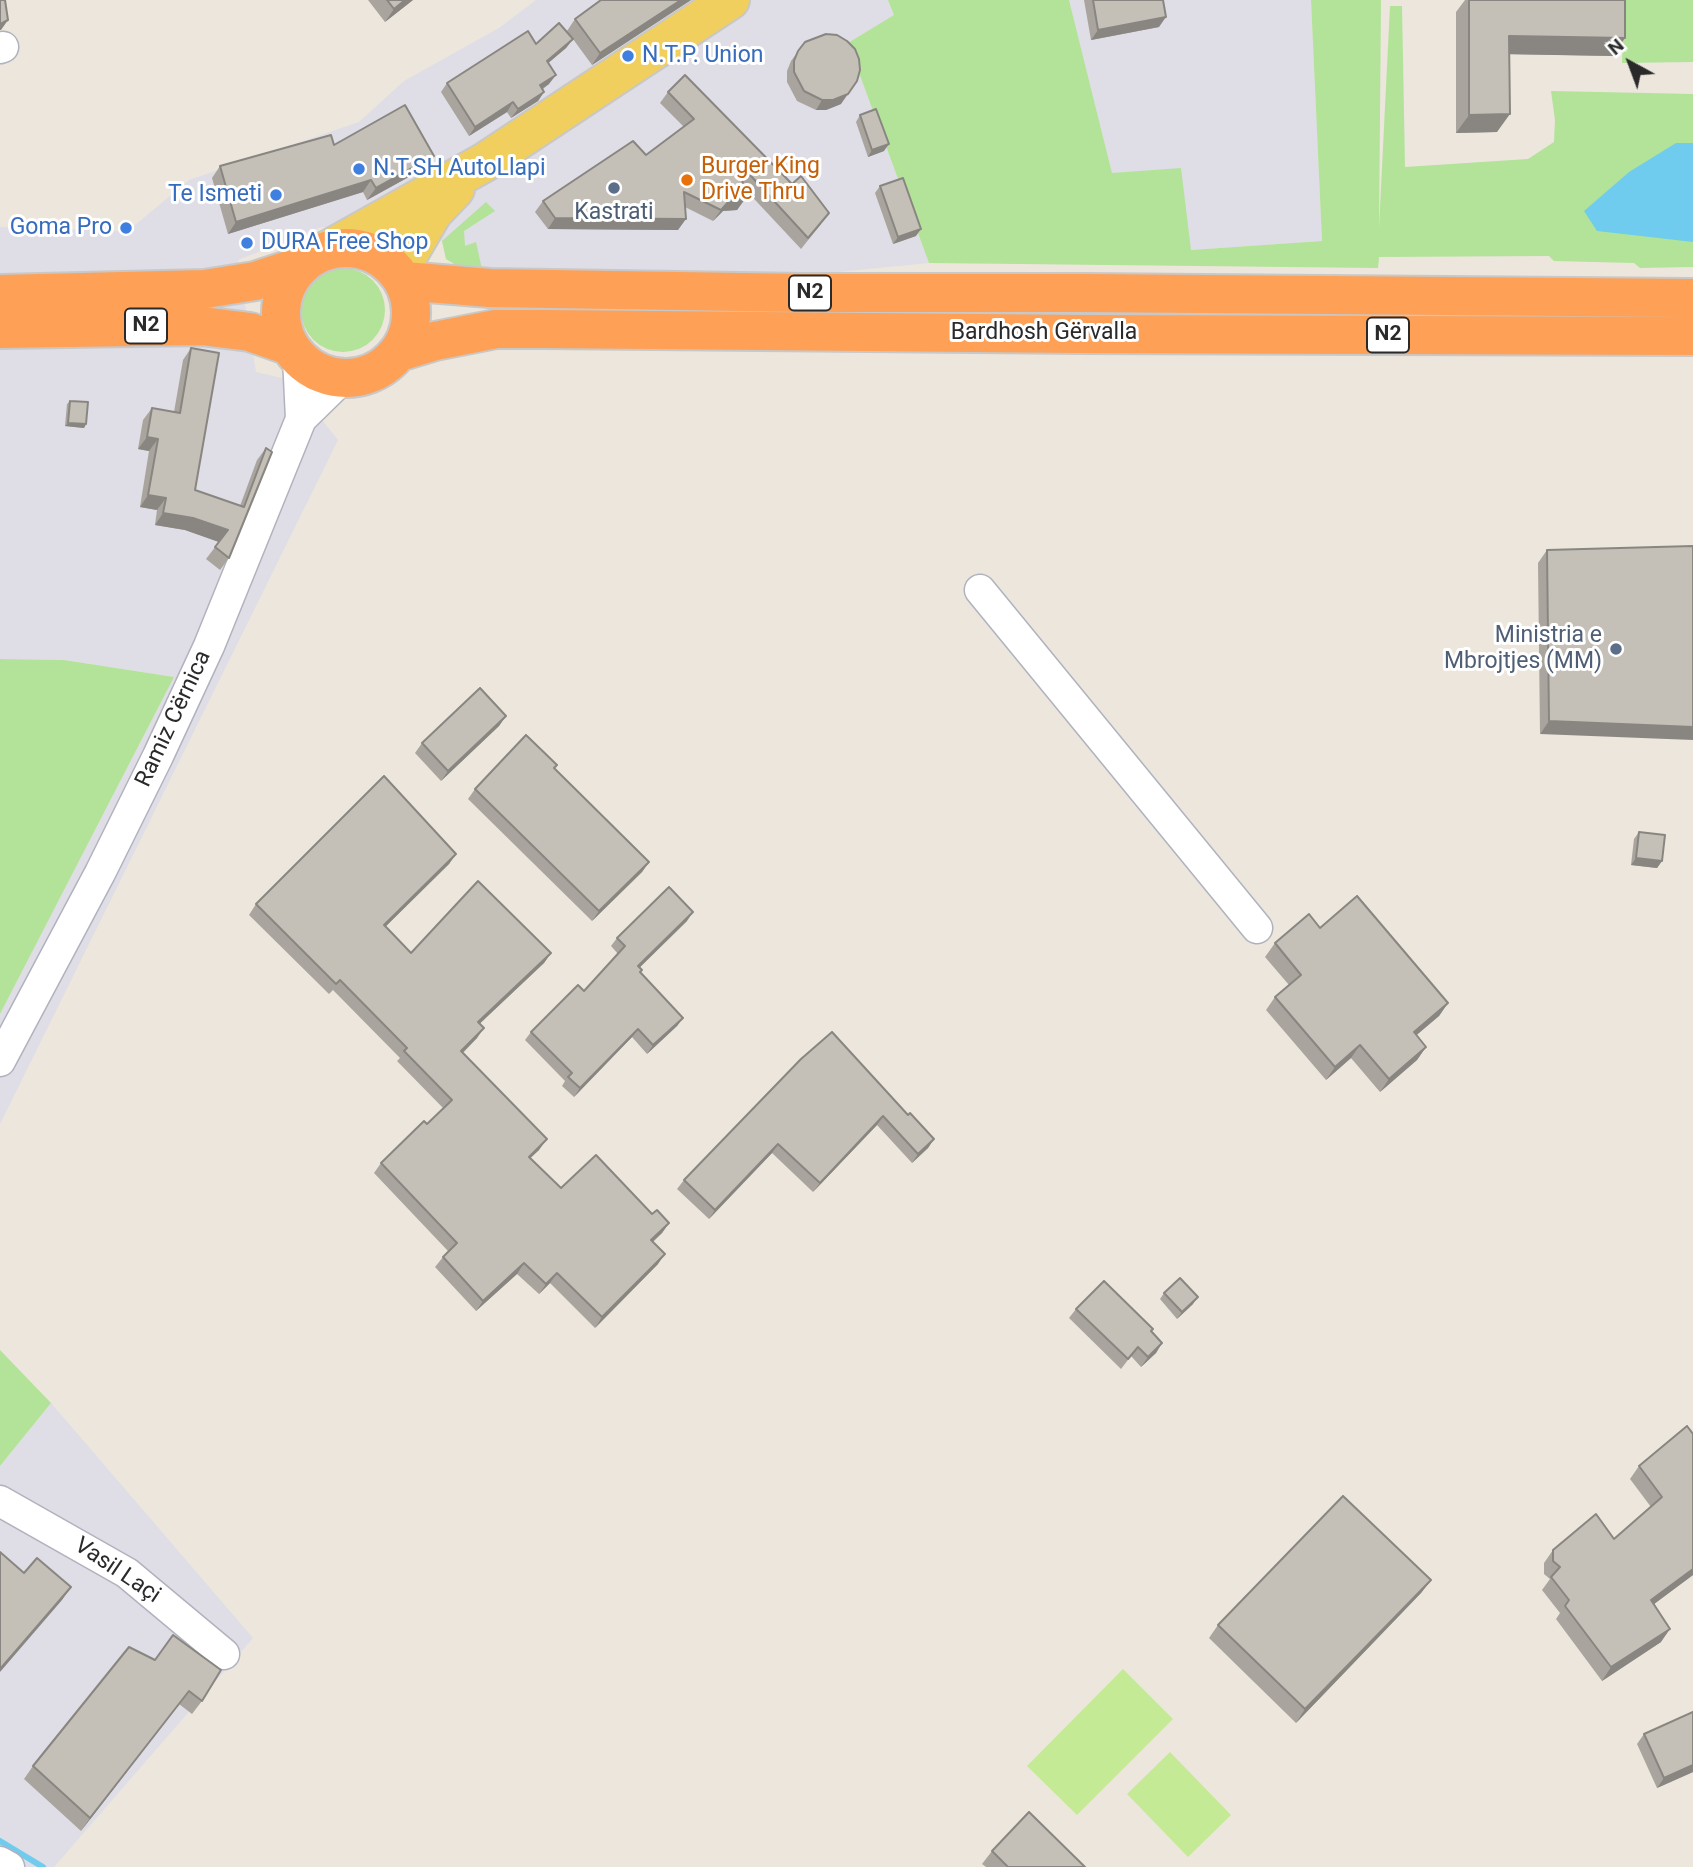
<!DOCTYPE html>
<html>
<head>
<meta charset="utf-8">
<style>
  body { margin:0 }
  #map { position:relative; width:1693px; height:1867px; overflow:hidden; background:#ece6dd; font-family:Roboto,sans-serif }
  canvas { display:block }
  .north { position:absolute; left:1595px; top:28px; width:70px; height:70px; -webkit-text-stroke:5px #fff; paint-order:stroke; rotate:319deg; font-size:19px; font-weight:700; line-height:28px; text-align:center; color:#2a2a2a }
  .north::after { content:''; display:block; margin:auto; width:24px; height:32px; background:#2a2a2a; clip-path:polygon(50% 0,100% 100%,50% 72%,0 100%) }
</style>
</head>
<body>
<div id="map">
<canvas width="1693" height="1867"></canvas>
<div class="north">N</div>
</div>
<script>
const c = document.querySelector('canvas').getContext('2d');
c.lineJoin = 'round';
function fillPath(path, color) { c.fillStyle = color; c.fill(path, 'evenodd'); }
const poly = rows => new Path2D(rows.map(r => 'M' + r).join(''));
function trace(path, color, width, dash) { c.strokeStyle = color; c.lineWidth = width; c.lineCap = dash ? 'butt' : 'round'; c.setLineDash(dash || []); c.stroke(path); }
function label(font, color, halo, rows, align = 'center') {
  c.font = font + ' Roboto,sans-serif'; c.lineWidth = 6; c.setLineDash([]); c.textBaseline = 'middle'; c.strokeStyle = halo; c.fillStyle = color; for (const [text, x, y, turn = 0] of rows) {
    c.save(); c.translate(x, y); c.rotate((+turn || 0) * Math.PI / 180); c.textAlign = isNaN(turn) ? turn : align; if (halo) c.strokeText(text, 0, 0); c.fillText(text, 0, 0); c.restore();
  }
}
fillPath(poly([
  [536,0,888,0,895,15,848,43,929,263,776,278,471,274,446,259,442,241,321,227,238,260,256,372,290,380,338,440,0,1124,0,1014,174,677,64,660,0,659,0,227,128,231,189,180,359,122,404,81,499,28],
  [1069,0,1311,0,1322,241,1191,250,1112,173],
  [51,1403,253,1638,54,1867,0,1867,0,1466]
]), '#dfdde5');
fillPath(poly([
  [888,0,1069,0,1112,173,1181,168,1191,250,1322,241,1311,0,1381,0,1379,228,1390,6,1402,6,1405,167,1528,159,1554,142,1555,120,1551,91,1693,94,1693,267,1640,268,1634,263,1554,261,1549,256,1379,257,1378,268,929,263,848,43,894,15],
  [1624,0,1693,0,1693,62,1622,63],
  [486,202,495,211,464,231,465,246,476,242,483,274,471,274,446,259,442,241],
  '301 310a42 42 0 1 1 84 0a42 42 0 1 1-84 0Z',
  [0,659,64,660,174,677,0,1014],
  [0,1350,51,1403,0,1466]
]), '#b2e399');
fillPath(poly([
  [1123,1669,1173,1719,1077,1815,1027,1766],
  [1170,1752,1231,1815,1188,1857,1127,1794]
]), '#c5ea95');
fillPath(poly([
  [1676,143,1693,143,1693,242,1597,231,1584,211,1629,172]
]), '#70ccee');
trace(poly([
  [0,1841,43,1867]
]), '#70ccee', 6);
const minor = poly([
  [0,48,3,47],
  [298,357,301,419],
  [980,590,1257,928],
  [0,1061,100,873,158,756,209,646,301,419,343,378],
  [0,1501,127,1573,224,1654],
  [0,1862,9,1867]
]);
const major = poly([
  [328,250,485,162,730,0],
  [398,272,433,212,455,189]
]);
const highway = poly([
  '281 313a65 65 0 1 1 130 0a65 65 0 1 1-130 0Z',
  [404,281,490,288,802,293,1083,293,1693,298],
  [0,294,205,289,255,281,301,266],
  [0,329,202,326,250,332,290,346],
  [399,352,435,341,496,329,545,329,1083,334,1693,336]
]);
trace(minor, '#b0b3be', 33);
trace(major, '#c8c8c8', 42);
trace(highway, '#c8c8c8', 42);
trace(minor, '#fff', 30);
trace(major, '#f0cf5e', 38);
trace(highway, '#fea056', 38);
fillPath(poly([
  [368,0,413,0,385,22],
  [691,0,592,65,573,39,566,48,548,63,549,84,543,89,544,92,538,101,511,118,507,112,469,136,441,92,447,83,536,44,572,39,567,31,575,19],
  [1084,0,1163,0,1159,27,1091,40],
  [1465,0,1625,0,1613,56,1510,54,1497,132,1456,133,1456,12],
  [805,42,841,104,826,110,816,110,797,101,787,82,787,71,791,61],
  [668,92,821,224,801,249,743,187,745,199,737,210,723,211,713,221,685,207,678,230,548,229,535,212,543,201,646,155,684,127,660,103],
  [860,115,884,151,868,157,856,122],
  [334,145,425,168,367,200,363,192,228,234,212,178,220,166],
  [880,186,916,236,893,244,875,193],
  [191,348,195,490,240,506,257,460,266,448,229,558,220,570,206,559,219,542,185,530,155,525,157,510,140,507,149,451,138,449,143,420,152,408,174,412,183,360],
  [70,401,86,424,84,428,65,426,67,404],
  [1693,546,1540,734,1538,563,1547,550],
  [506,716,499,726,441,781,415,753,422,743],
  [554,769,649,862,642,872,592,921,468,799,475,789],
  [1639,832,1662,861,1657,868,1631,865,1634,839],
  [456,854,449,864,385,927,411,953,551,953,544,963,480,1023,477,1038,463,1053,539,1150,530,1158,561,1188,652,1214,669,1223,662,1233,653,1242,658,1264,595,1328,550,1283,539,1294,517,1274,476,1311,435,1267,443,1257,448,1251,374,1173,381,1163,427,1124,443,1108,397,1061,400,1058,333,990,329,994,249,915,256,904],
  [687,921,640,967,641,973,683,1018,677,1026,647,1054,632,1037,574,1097,562,1086,565,1081,525,1040,531,1032,584,991,618,954,611,946,617,938],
  [1320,928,1448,1003,1439,1016,1416,1035,1426,1047,1417,1060,1380,1092,1351,1058,1326,1080,1266,1010,1275,997,1289,985,1265,957,1275,943],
  [801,1059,908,1115,934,1139,928,1148,912,1163,877,1125,813,1192,772,1153,709,1219,677,1189,684,1180],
  [1164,1293,1193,1304,1177,1319,1160,1299],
  [1076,1309,1151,1332,1162,1343,1156,1353,1141,1367,1131,1356,1121,1369,1069,1318],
  [1693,1434,1693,1575,1654,1604,1661,1642,1602,1681,1556,1619,1560,1613,1542,1590,1550,1579,1544,1574,1544,1563,1553,1550,1614,1539,1651,1507,1630,1479,1639,1466],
  [1431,1580,1421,1593,1296,1723,1209,1638,1218,1625],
  [129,1647,202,1701,192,1714,179,1704,81,1831,24,1779,33,1766],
  [1644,1734,1693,1772,1657,1788,1637,1744],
  [992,1851,1085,1867,986,1867,982,1864]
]), '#a9a59e');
fillPath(poly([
  [405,0,413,0,385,22,394,9],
  [681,0,691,0,592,65,600,53],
  [1166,17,1159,27,1091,40,1098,30],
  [8,20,1,30,0,30,0,24],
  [1509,36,1625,38,1613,56,1497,54],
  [573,39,566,48,540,70,547,61],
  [556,75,549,84,534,94,540,85],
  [544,92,538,101,511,118,518,109],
  [848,94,841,104,826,110,816,110,822,100],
  [513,102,507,112,469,136,475,127],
  [1510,114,1497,132,1456,133,1469,115],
  [889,144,884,151,868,157,872,150],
  [434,156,425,168,367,200,376,188],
  [371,180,363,192,228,234,236,222],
  [745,199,737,210,723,211,713,221,721,210,730,200],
  [555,218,686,219,678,230,548,229],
  [921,229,916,236,893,244,898,237],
  [68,423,86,424,84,428,65,426],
  [147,437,158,439,149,451,138,449],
  [148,495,166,498,157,510,140,507],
  [163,513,193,518,228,530,219,542,185,530,155,525],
  [506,716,499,726,441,781,448,771],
  [1549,721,1693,727,1693,740,1540,734],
  [456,854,449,864,377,935,384,925],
  [1636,858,1662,861,1657,868,1631,865],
  [649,862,642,872,592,921,599,911],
  [693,912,687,921,632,975,638,966],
  [551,953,544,963,471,1032,478,1022],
  [1448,1003,1439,1016,1405,1045,1414,1032],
  [683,1018,677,1026,647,1054,653,1045],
  [484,1028,477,1038,454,1061,461,1051],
  [638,1029,632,1037,574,1097,580,1088],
  [1360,1045,1351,1058,1326,1080,1335,1067],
  [1426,1047,1417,1060,1380,1092,1389,1079],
  [883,1116,877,1125,813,1192,820,1183],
  [547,1139,539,1150,521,1167,529,1157],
  [934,1139,928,1148,912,1163,918,1154],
  [778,1144,772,1153,709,1219,715,1210],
  [669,1223,662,1233,643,1250,651,1240],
  [665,1254,658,1264,595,1328,602,1317],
  [524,1263,517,1274,476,1311,483,1301],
  [557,1273,550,1283,539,1294,546,1284],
  [1198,1297,1193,1304,1177,1319,1182,1312],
  [1162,1343,1156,1353,1141,1367,1148,1357],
  [1693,1569,1693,1575,1642,1613,1651,1600],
  [1431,1580,1421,1593,1296,1723,1305,1709],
  [71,1587,62,1600,0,1672,0,1669],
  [1670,1629,1661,1642,1602,1681,1611,1667],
  [189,1691,179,1704,81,1831,90,1818],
  [1693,1765,1693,1772,1657,1788,1664,1778]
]), '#898681');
const building = poly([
  [0,0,5,0,8,20,0,24,0,0],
  [387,0,405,0,394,9,387,0],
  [601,0,681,0,600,53,575,19,601,0],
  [1093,0,1163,0,1166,17,1098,30,1093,0],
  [1469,0,1625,0,1625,38,1509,36,1510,114,1469,115,1469,0],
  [559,23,573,39,547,61,556,75,540,85,544,92,518,109,513,102,475,127,447,83,528,31,536,44,559,23],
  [826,34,837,35,847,41,855,49,859,59,860,70,857,81,848,94,833,100,822,100,804,91,794,72,794,61,798,51,805,42,826,34],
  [685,75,792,184,801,176,829,213,808,238,740,164,745,199,730,200,721,210,684,192,686,219,555,218,543,201,633,141,646,155,694,119,668,92,685,75],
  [405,105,434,156,376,188,371,180,236,222,220,166,331,135,334,145,405,105],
  [876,109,889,144,872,150,860,115,876,109],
  [903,178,921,229,898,237,880,186,903,178],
  [191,348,219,353,195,490,244,507,266,448,272,452,229,558,215,547,228,530,193,518,163,513,166,498,148,495,158,439,147,437,152,408,180,413,191,348],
  [70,401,88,402,86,424,68,423,70,401],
  [1693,546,1693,727,1549,721,1547,550,1693,546],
  [480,688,506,716,448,771,422,743,480,688],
  [526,735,557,765,554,768,649,862,599,911,475,789,526,735],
  [384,776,456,854,384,925,388,929,411,953,478,881,551,953,478,1022,484,1028,461,1051,547,1139,529,1157,561,1188,596,1155,652,1214,657,1210,669,1223,651,1240,665,1254,602,1317,557,1273,546,1284,524,1263,483,1301,443,1257,457,1243,381,1163,424,1121,427,1124,452,1100,404,1051,407,1048,340,980,336,984,256,904,384,776],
  [1639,832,1665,835,1662,861,1636,858,1639,832],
  [669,887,693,912,638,966,642,970,640,972,683,1018,653,1045,638,1029,580,1088,568,1077,572,1073,531,1032,578,985,584,991,625,946,617,938,669,887],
  [1357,896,1448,1003,1414,1032,1426,1047,1389,1079,1360,1045,1335,1067,1275,997,1301,975,1275,943,1309,914,1320,928,1357,896],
  [832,1032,908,1115,910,1113,934,1139,918,1154,883,1116,820,1183,778,1144,715,1210,684,1180,801,1059,832,1032],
  [1180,1278,1198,1297,1182,1312,1164,1293,1180,1278],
  [1104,1281,1153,1329,1151,1331,1162,1343,1148,1357,1138,1347,1128,1359,1076,1309,1104,1281],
  [1687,1426,1693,1434,1693,1569,1651,1600,1670,1629,1611,1667,1565,1606,1569,1600,1551,1577,1560,1567,1553,1561,1553,1550,1596,1514,1614,1539,1662,1497,1639,1466,1687,1426],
  [1343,1496,1431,1580,1305,1709,1218,1625,1343,1496],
  [0,1552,24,1573,37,1558,71,1587,0,1669,0,1552],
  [173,1635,221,1670,202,1701,189,1691,90,1818,33,1766,129,1647,155,1660,173,1635],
  [1693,1712,1693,1765,1664,1778,1644,1734,1693,1712],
  [1029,1812,1085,1867,1008,1867,992,1851,1029,1812]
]);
fillPath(building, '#c4c0b8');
trace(building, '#898681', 2);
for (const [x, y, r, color] of [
  [628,56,7,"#3f7fe0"],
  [359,169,7,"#3f7fe0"],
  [687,180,7,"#e8710a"],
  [614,188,7,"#5c6f8a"],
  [276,195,7,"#3f7fe0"],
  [126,228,7,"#3f7fe0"],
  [247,243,7,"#3f7fe0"],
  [1616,649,7,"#5c6f8a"]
]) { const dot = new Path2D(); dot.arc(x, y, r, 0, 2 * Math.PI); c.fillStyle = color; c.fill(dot); trace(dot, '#fff', 2.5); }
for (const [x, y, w] of [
  [810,293,42],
  [146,326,42],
  [1388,335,42]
]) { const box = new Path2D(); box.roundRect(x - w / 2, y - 17.5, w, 35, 5); c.fillStyle = '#fff'; c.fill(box); trace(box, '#2a2a2a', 2); }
label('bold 21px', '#2a2a2a', null, [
  ["N2",810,293],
  ["N2",146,326],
  ["N2",1388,335]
]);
label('23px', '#366cbe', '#fff', [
  ["N.T.P. Union",642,56],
  ["N.T.SH AutoLlapi",373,169],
  ["Te Ismeti",262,195,"right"],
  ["Goma Pro",112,228,"right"],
  ["DURA Free Shop",261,243]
], 'left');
label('23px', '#c56008', '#fff', [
  ["Burger King",701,167],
  ["Drive Thru",701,193]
], 'left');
label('23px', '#4e5e75', '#fff', [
  ["Kastrati",614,213],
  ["Ministria e",1602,636,"right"],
  ["Mbrojtjes (MM)",1602,662,"right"]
]);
label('23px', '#2a2a2a', '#fff', [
  ["Bardhosh Gërvalla",1044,333],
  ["Ramiz Cërnica",174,719,-65],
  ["Vasil Laçi",117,1571,34]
]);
</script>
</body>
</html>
